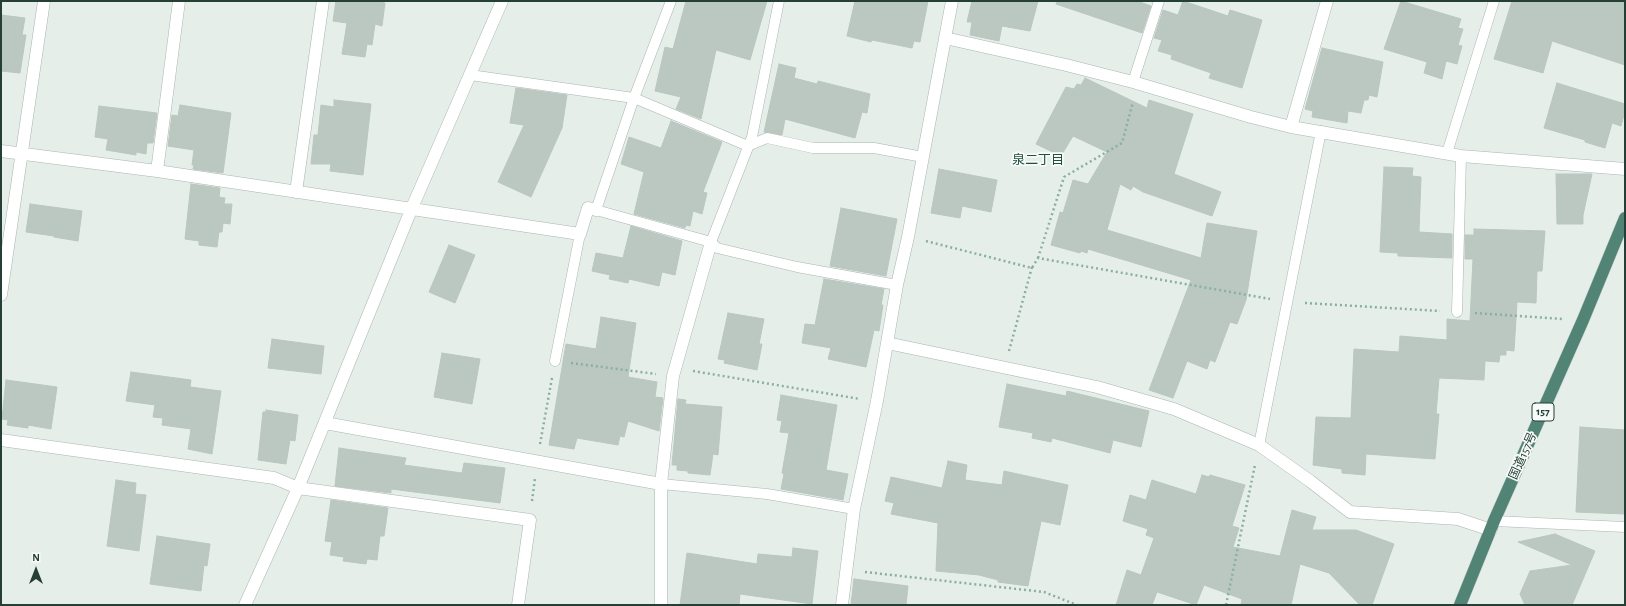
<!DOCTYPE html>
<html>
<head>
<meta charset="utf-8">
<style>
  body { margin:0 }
  #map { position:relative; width:1626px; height:606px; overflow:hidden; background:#e6eee9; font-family:"Alegreya Sans",sans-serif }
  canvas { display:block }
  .frame { position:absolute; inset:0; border:2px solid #263f36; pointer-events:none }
  .north { position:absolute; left:16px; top:550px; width:40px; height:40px; -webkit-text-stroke:3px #f6faf8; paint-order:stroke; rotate:0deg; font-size:11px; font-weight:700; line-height:16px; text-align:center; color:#263f36 }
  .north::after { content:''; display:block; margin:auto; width:14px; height:18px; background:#263f36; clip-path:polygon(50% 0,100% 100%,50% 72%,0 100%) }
</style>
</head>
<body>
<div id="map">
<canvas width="1626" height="606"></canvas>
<div class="frame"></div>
<div class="north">N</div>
</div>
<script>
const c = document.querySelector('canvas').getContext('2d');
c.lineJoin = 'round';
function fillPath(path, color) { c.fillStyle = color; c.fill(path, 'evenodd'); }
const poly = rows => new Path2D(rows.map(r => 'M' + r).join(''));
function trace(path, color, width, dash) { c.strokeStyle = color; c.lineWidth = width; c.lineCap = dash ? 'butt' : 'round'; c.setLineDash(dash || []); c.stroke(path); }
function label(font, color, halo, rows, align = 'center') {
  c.font = font + ' "Alegreya Sans","Noto Sans JP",sans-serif'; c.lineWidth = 3.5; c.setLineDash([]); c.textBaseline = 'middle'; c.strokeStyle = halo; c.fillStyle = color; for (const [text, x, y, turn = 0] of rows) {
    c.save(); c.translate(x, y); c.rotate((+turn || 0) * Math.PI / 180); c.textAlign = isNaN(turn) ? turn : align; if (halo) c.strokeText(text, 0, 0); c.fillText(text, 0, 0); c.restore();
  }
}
const building = poly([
  [336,1,372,1,385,3,382,26,375,24,372,45,367,44,365,57,342,54,347,23,333,21,336,1],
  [686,1,767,1,750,60,716,50,701,119,676,109,681,97,655,91,665,47,673,49,686,1],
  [855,1,928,1,920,42,914,41,912,48,872,40,871,42,847,36,855,1],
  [972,1,1038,1,1030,31,1002,26,999,41,970,35,972,22,967,22,972,1],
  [1057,1,1137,1,1151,6,1142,33,1056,4,1057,1],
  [1183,1,1228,16,1230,10,1262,20,1242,88,1209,78,1211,73,1171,59,1172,55,1158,51,1162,40,1154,38,1163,10,1178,15,1183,1],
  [1401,1,1461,19,1458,28,1463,29,1458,45,1462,46,1457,64,1446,61,1442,79,1424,73,1427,62,1384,49,1401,1],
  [1512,1,1625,1,1625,65,1552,41,1543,73,1494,59,1512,1],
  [1,15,25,18,22,35,26,35,20,73,1,71,1,15],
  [1322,48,1383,62,1377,97,1369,95,1368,100,1364,100,1361,113,1348,111,1347,123,1312,117,1313,111,1305,109,1322,48],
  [779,64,796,68,794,78,817,84,818,81,870,94,867,113,862,112,855,138,785,119,782,135,764,132,779,64],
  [1085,78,1147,108,1149,100,1193,114,1174,174,1221,192,1212,216,1143,192,1133,186,1131,190,1120,184,1107,230,1201,258,1207,223,1257,231,1246,300,1237,324,1230,322,1215,362,1210,360,1207,369,1187,361,1173,398,1149,390,1191,280,1088,249,1087,253,1081,251,1080,253,1051,245,1060,212,1063,213,1073,180,1088,184,1107,152,1073,136,1061,156,1036,144,1066,87,1074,89,1077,84,1081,85,1085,78],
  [1557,83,1625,104,1625,111,1621,126,1612,123,1605,148,1585,142,1585,140,1544,128,1557,83],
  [516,88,567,95,562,128,531,197,498,182,524,125,510,123,516,88],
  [334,100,371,104,363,175,330,171,331,164,311,164,314,135,318,135,321,105,334,107,334,100],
  [180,105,231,113,223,173,193,169,194,165,192,165,194,150,168,146,172,115,178,116,180,105],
  [99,106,157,113,153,143,147,143,146,154,136,152,136,155,106,150,108,139,95,137,99,106],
  [671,121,722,142,703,192,707,193,702,214,693,211,690,226,686,225,685,228,634,214,644,172,621,164,629,137,661,148,671,121],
  [1384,167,1413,168,1412,176,1421,177,1419,232,1452,234,1452,258,1398,256,1398,253,1380,252,1384,167],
  [939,169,997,180,991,212,962,206,960,218,931,213,939,169],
  [1556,174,1592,174,1583,215,1583,224,1557,224,1556,174],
  [191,184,220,188,219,197,225,198,224,204,232,204,230,224,223,223,222,232,219,232,217,247,199,245,199,241,185,239,191,184],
  [30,204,82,211,78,241,54,237,54,236,26,232,30,204],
  [841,208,897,219,886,276,830,266,841,208],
  [631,226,682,241,675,275,662,272,659,286,629,279,628,283,609,279,610,275,592,271,596,253,623,258,631,226],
  [1474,229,1545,231,1542,271,1537,271,1536,303,1517,302,1514,351,1506,350,1506,355,1500,355,1499,362,1485,361,1484,380,1439,378,1436,414,1439,414,1435,459,1366,454,1365,475,1342,473,1342,469,1313,465,1316,417,1351,418,1354,349,1399,352,1400,336,1447,340,1447,319,1470,321,1473,259,1465,259,1465,235,1474,235,1474,229],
  [449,245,475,255,455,303,429,292,449,245],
  [824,279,884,289,881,305,883,305,879,331,874,330,866,367,828,359,831,348,802,343,805,324,815,325,824,279],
  [728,313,764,319,759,344,762,344,757,370,724,363,725,360,718,359,728,313],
  [601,317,636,323,628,377,657,382,655,397,663,398,659,431,628,421,624,437,620,436,618,445,577,438,574,449,549,445,566,344,596,349,601,317],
  [272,339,324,346,321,374,268,368,272,339],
  [442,353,480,359,472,404,434,397,442,353],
  [131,372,191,380,190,387,221,391,212,454,188,449,191,429,162,425,163,418,153,417,155,405,126,401,131,372],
  [6,380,57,387,51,429,28,425,28,428,7,425,8,420,2,419,6,380],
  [1007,384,1066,396,1067,391,1149,411,1141,447,1113,440,1110,453,1052,438,1051,442,1032,438,1033,433,999,427,1007,384],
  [781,395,837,405,826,470,848,474,843,500,781,489,784,474,782,473,789,433,780,432,782,421,777,420,781,395],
  [678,399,686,400,685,404,722,407,718,455,713,454,710,475,688,473,688,471,677,470,677,465,672,465,678,399],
  [266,410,298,415,295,441,290,440,286,464,258,460,263,412,266,412,266,410],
  [1580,427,1625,430,1625,514,1576,512,1580,427],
  [339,448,406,458,404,465,462,473,464,463,505,468,500,503,391,489,391,493,335,486,339,448],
  [948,461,967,465,965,480,1002,485,1004,471,1068,485,1060,525,1041,521,1028,586,998,582,998,580,979,575,936,571,938,523,891,514,894,503,885,501,891,477,942,488,948,461],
  [1202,475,1209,477,1210,475,1245,485,1232,526,1239,528,1233,547,1280,556,1292,510,1316,517,1312,530,1356,530,1394,544,1372,605,1360,605,1329,573,1300,564,1291,605,1241,605,1242,599,1204,585,1196,605,1157,592,1152,605,1116,605,1127,570,1141,575,1154,538,1146,535,1148,529,1123,521,1130,495,1146,500,1152,480,1196,494,1202,475],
  [116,480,136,483,135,494,146,495,139,551,107,546,116,480],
  [331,500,388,508,384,536,380,536,377,560,367,559,366,564,343,561,344,557,330,555,332,542,325,541,331,500],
  [1555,534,1595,551,1572,605,1525,605,1520,594,1530,571,1572,565,1518,542,1555,534],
  [157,536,210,544,207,566,204,565,201,591,150,584,157,536],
  [793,548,818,551,812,604,740,594,739,605,680,605,687,553,757,564,758,554,792,557,793,548],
  [854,579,908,586,906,605,851,605,854,579]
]);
fillPath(building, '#bbc8c2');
trace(building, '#b8c7c0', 1);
const service = poly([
  [671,1,634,98,596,210,711,242,717,248,797,267,897,285],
  [470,75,634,98,748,146,767,138,813,148,874,148,923,157],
  [1133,82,1159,1],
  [1447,153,1494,1],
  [711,242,752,137,779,1],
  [1457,312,1461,156],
  [555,361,580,234],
  [1259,445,1321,131],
  [661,484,767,494,854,509],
  [1494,521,1625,527]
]);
const minor = poly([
  [945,38,1066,65,1133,82,1251,117,1291,127,1461,156,1625,169],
  [1291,127,1327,1],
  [1,151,157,171,580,234,588,208,596,210],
  [157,171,179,1],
  [296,192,323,1],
  [1,295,44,1],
  [887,343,1097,387,1174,409,1259,445,1310,481,1350,512,1458,519,1491,530],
  [325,423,661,484],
  [1,440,274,478,298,488,530,520,518,605],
  [245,605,298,488,411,210,502,1],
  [661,605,661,484,673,376,711,242],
  [842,605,854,509,877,401,897,285,908,237,952,1]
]);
const trunk = poly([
  [1460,605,1494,521,1583,320,1625,218]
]);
trace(service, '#a9b6b0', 11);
trace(minor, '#a9b6b0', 13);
trace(trunk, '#c2c9c7', 13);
trace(poly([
  [926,241,1032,268,1038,258,1270,299],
  [1038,258,1064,177,1122,143,1133,102],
  [1305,303,1440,311],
  [1475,313,1563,319],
  [1009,351,1032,267],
  [571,363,656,374],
  [693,371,860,399],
  [540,444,552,378],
  [532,501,535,478],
  [865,572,1044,592,1077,605],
  [1226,605,1255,465]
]), '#89afa0', 2.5, [2, 3]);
trace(service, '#fff', 10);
trace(minor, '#fff', 12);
trace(trunk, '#518474', 12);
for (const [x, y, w] of [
  [1543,412,22]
]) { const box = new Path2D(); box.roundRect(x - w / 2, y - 9, w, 18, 3); c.fillStyle = '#f6faf8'; c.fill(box); trace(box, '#263f36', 1); }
label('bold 11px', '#263f36', null, [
  ["157",1543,412]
]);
label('12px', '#263f36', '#f6faf8', [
  ["国道157号",1523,456,-66]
]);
label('13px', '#234f41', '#f6faf8', [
  ["泉二丁目",1038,160]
]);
</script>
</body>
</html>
